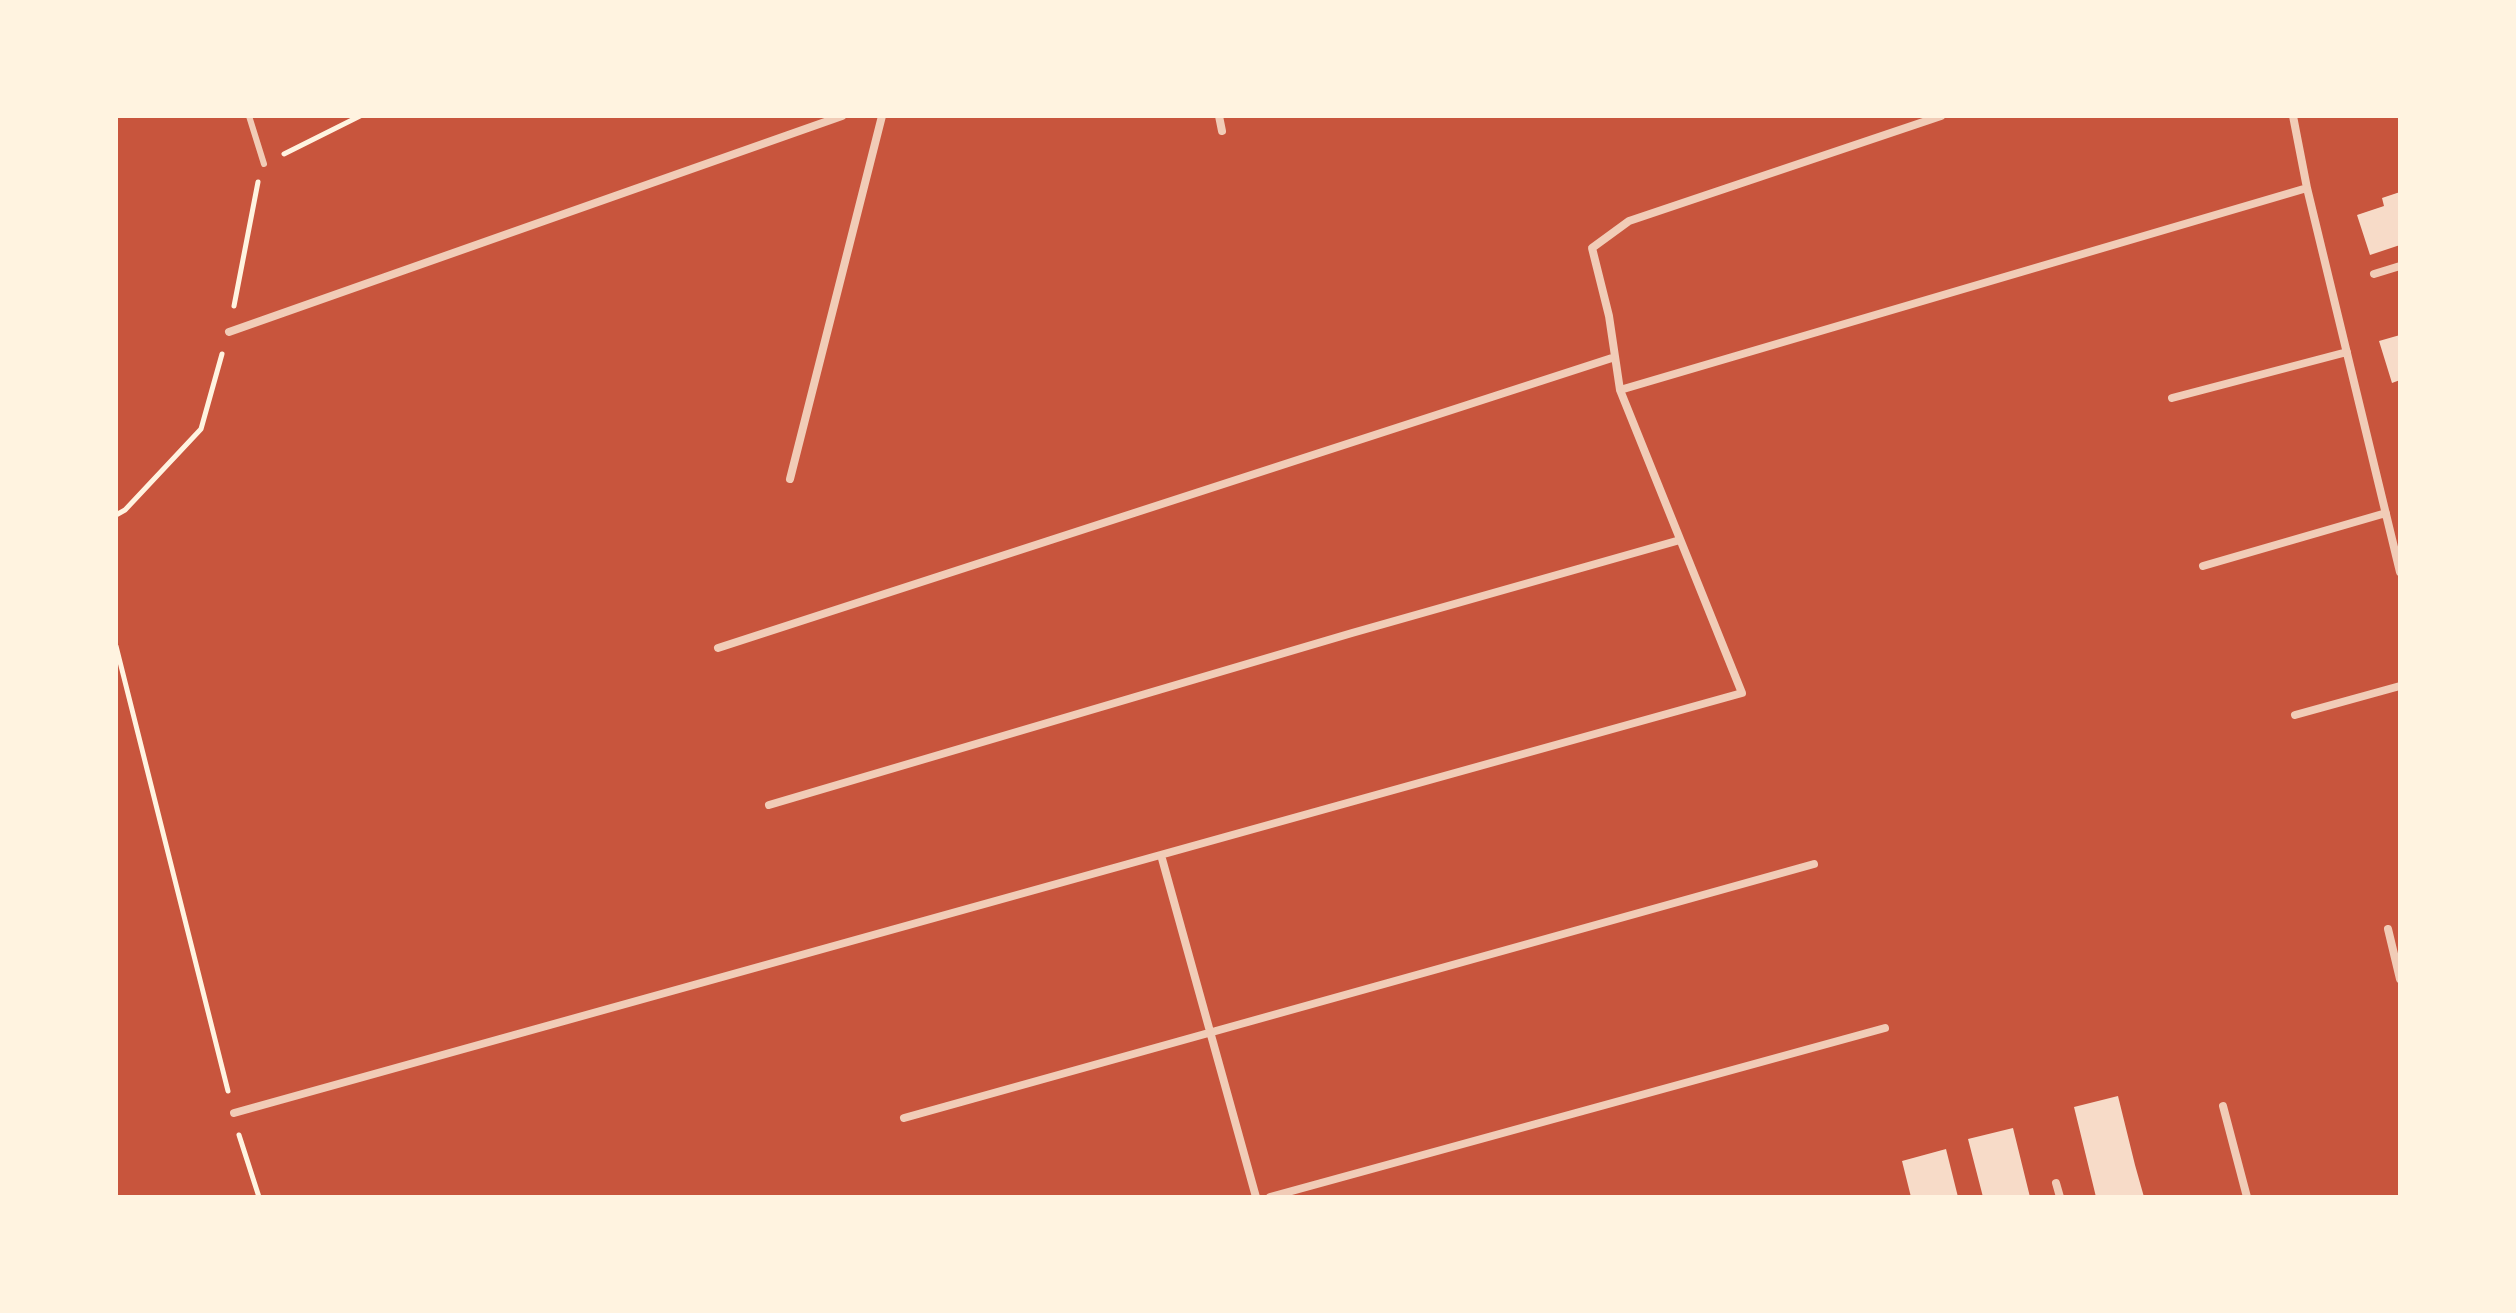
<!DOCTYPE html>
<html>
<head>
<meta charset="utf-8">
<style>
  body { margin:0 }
  #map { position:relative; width:2516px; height:1313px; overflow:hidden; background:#c8553d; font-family:Figtree,sans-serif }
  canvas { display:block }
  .frame { position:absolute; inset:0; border:118px solid #fff3e0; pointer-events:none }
</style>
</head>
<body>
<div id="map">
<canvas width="2516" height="1313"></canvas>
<div class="frame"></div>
</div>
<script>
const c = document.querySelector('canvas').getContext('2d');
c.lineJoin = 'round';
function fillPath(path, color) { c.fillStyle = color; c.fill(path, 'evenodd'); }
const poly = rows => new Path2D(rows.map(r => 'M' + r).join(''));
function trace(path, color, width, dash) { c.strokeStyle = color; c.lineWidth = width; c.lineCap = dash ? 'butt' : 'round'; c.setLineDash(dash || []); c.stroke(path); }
fillPath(poly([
  [2400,192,2400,245,2370,255,2357,215,2384,206,2382,198],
  [2400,335,2400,380,2392,383,2379,341],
  [2118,1096,2135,1165,2144,1197,2096,1197,2074,1107],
  [2013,1128,2030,1197,1983,1197,1968,1139],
  [1946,1149,1958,1197,1911,1197,1902,1161]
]), '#f7dbc8');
trace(poly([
  [284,154,360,116],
  [234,306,258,182],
  [116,515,125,510,201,429,222,354],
  [116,646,228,1091],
  [239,1135,259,1197]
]), '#fff3e0', 5);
trace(poly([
  [249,116,264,164]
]), '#f1ccb7', 6);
trace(poly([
  [1219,116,1222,131],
  [2293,116,2307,188,2400,572],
  [2374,274,2400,266],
  [229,332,842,116],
  [1620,390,2307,188],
  [2172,398,2347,352],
  [790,479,882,116],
  [2203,566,2386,513],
  [718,648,1615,357],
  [2295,715,2400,686],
  [769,805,1352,633,1680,540],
  [1161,855,1256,1197],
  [2388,929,2400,979],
  [2223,1106,2247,1197],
  [234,1113,1742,693,1620,390,1609,316,1592,248,1629,221,1941,116],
  [904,1118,1814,864],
  [2056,1183,2060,1197],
  [1270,1197,1885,1028]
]), '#f1ccb7', 8);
</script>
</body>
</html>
